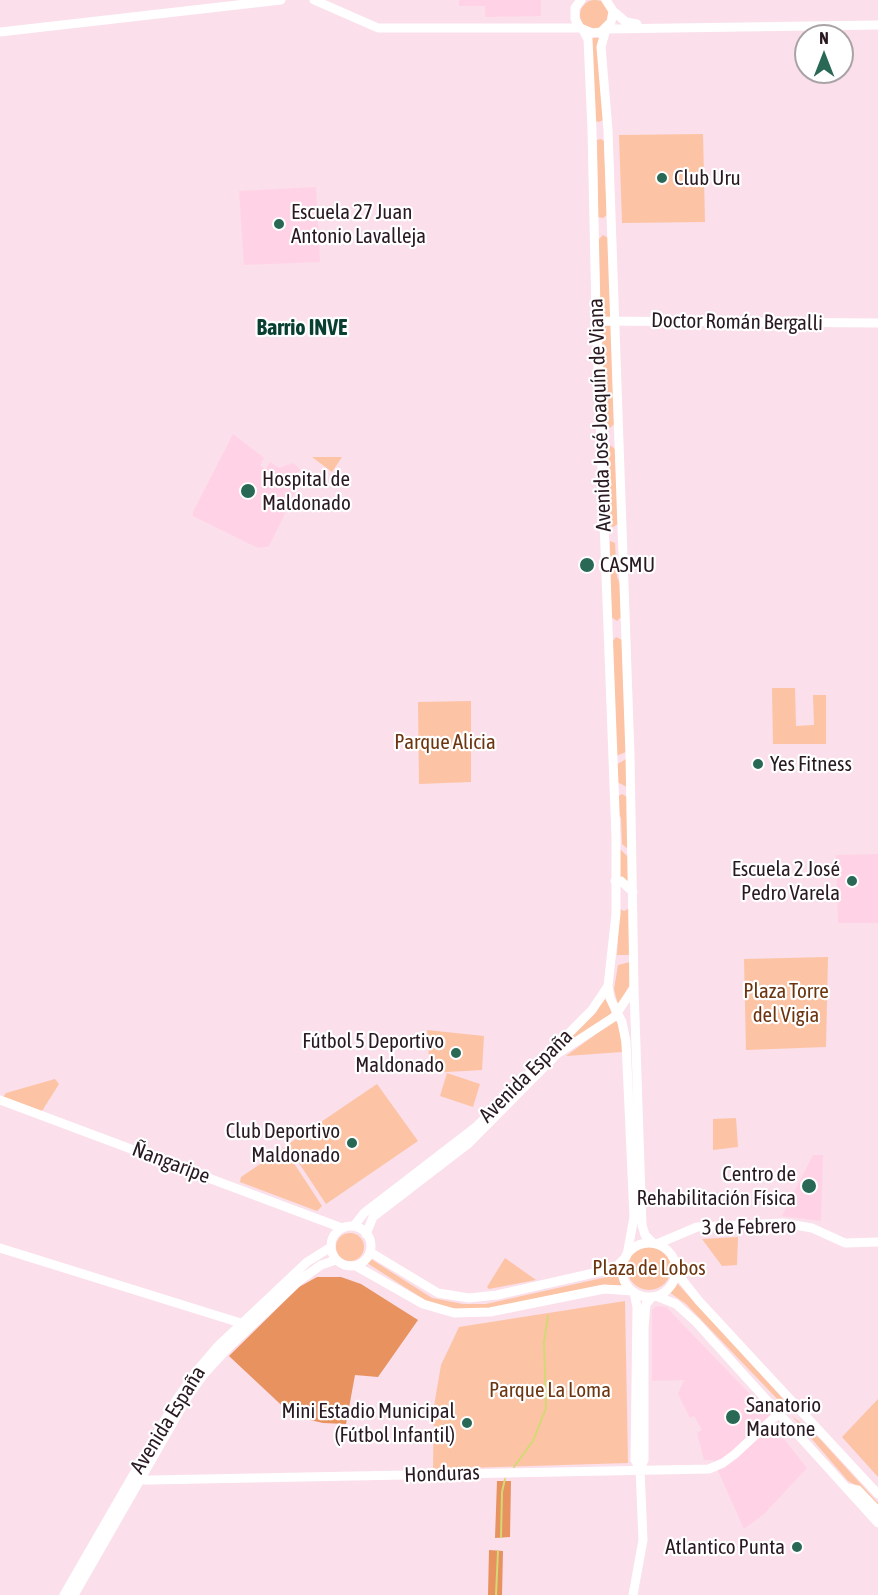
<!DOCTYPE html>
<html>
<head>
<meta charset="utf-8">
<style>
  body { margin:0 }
  #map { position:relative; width:878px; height:1595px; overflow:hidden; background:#fbdfeb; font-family:"Asap Condensed",sans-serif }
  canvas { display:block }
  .north { position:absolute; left:794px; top:24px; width:60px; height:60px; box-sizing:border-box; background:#fff; border:2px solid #a9a3a6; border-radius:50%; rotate:0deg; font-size:16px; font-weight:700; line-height:24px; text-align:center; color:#291920 }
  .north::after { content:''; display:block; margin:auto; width:21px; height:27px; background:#286855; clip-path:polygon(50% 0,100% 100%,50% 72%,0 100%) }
</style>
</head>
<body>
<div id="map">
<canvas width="878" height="1595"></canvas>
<div class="north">N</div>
</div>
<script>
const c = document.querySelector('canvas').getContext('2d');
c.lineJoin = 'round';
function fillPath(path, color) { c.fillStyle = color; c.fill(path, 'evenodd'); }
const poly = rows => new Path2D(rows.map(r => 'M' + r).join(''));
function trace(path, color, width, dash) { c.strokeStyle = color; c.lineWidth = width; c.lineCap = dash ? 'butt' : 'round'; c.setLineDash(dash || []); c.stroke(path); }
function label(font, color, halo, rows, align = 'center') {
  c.font = font + ' "Asap Condensed",sans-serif'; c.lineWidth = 4.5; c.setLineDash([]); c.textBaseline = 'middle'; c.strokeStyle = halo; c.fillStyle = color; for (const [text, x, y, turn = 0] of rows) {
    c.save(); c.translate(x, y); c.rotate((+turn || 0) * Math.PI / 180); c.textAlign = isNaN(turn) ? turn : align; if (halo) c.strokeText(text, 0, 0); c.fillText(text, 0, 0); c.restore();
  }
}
fillPath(poly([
  [459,0,541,0,541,16,485,17,485,6,459,6],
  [316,187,320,262,244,265,239,191],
  [233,434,264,458,260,466,266,469,270,462,279,468,293,463,300,469,291,490,295,492,291,500,287,498,285,514,269,546,258,548,193,516,193,512],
  [878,854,878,923,838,923,836,855],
  [813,1155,823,1155,821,1221,782,1216],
  [656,1306,666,1307,770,1415,770,1421,807,1468,764,1514,744,1529,713,1460,704,1460,697,1433,702,1430,694,1416,690,1418,678,1394,684,1380,652,1381,652,1310]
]), '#ffd3e5');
fillPath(poly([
  '580 15a15 15 0 1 1 30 0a15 15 0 1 1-30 0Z',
  [591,38,600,38,603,120,599,122,595,121],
  [703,134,705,222,622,223,619,135],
  [601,139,604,141,607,215,603,218,598,217,597,140],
  [603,235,608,238,611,317,601,318,598,240],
  [602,324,611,324,614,424,610,428,604,423],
  [610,445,615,449,618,524,613,527,608,523,605,449],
  [312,457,342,457,332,472],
  [610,541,615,543,617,577,620,584,621,617,617,621,611,617],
  [616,637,622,640,626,752,616,756,612,642],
  [772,688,795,688,796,726,814,725,813,695,826,695,826,744,773,744],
  [471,701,471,782,419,784,418,702],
  [626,759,627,787,617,782,616,765],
  [622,794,627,797,628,849,622,844,621,818,618,813,617,797],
  [619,848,629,858,630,884,620,878],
  [630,908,631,955,617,955,620,909,624,911],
  [828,957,826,1047,746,1050,744,959],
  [630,962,629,986,618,1005,614,989,618,965],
  [606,998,612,1014,557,1050,602,1003],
  [614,1021,617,1021,621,1036,622,1052,566,1056],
  [427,1030,484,1036,482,1070,430,1073],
  [447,1073,480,1084,473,1107,440,1096],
  [55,1079,59,1084,42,1111,3,1097,6,1093],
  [377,1084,418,1141,326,1204,287,1145],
  [736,1118,738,1147,713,1150,713,1119],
  [284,1148,322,1206,317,1211,240,1182,241,1177],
  '336 1247a14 14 0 1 1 28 0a14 14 0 1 1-28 0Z',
  [738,1237,737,1265,722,1266,702,1239],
  '627 1268a22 22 0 1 1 44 0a22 22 0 1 1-44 0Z',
  [505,1258,536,1280,489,1289,487,1287],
  [371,1259,432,1298,463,1304,486,1304,620,1274,624,1285,602,1285,486,1309,463,1310,431,1304,367,1263],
  [676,1282,786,1402,783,1405,686,1304,669,1292],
  [625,1301,628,1463,433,1469,434,1406,441,1365,459,1327],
  [878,1399,878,1477,842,1437],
  [792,1416,820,1439,878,1503,878,1508,859,1487,848,1481]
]), '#fcc4a4');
fillPath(poly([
  [317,1277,341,1277,361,1284,418,1320,378,1377,355,1375,346,1424,323,1423,293,1416,229,1356,299,1287],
  [497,1481,511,1481,510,1537,495,1538],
  [489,1550,503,1551,502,1595,488,1595]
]), '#e7925f');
trace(poly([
  [514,1467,533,1441,546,1408,544,1342,548,1316],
  [501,1537,502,1492,505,1479],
  [496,1595,498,1551]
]), '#d4d875', 2);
trace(poly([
  [314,0,378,28,580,28],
  [581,0,575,8,575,19,580,28,592,33,601,32,611,22,613,11,606,0],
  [613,11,626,22,637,24],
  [606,29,878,25],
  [583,30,588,39,592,130,596,313,616,837,616,914,608,986,610,998,622,1022,626,1042,634,1217,627,1255],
  [0,32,281,0],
  [596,321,878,323],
  [615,881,621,881,633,892],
  [634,988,642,1225,645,1235,653,1243],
  [0,1100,342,1228],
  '331 1246a20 20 0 1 1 40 0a20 20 0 1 1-40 0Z',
  [354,1226,364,1213,477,1126,592,1010,608,986],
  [366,1234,373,1217,468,1144,557,1054,614,1017,634,988,630,755,608,130,601,47,606,29],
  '622 1270a27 27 0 1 1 54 0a27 27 0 1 1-54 0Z',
  [657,1244,697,1227,783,1223,812,1228,845,1243,878,1242],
  [0,1248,247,1325],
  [370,1252,438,1293,469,1298,497,1295,607,1270,618,1265,626,1257],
  [356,1266,423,1304,454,1313,490,1312,604,1289,632,1291],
  [676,1272,699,1301,878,1494],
  [634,1292,637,1307,635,1460,640,1469],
  [656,1296,676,1304,696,1322,878,1523],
  [134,1475,144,1480,152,1480,709,1469,723,1463,735,1454,792,1401],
  [847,1488,858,1490,878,1511],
  [64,1595,177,1399,195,1373,218,1346,307,1262,331,1247],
  [74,1595,187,1398,204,1374,229,1347,300,1280,321,1265,336,1260],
  [633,1595,643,1540,640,1469,644,1460,644,1328,646,1304,652,1297]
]), '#fff', 9);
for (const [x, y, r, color] of [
  [662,178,6,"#286855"],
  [279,224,6,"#286855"],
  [248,491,8,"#286855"],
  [587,565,8,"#286855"],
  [758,764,6,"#286855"],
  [852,881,6,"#286855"],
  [456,1053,6,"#286855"],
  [352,1143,6,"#286855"],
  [809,1186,8,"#286855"],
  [733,1417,8,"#286855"],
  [467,1423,6,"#286855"],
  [797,1547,6,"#286855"]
]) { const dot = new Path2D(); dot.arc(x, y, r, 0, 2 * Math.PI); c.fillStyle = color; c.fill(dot); trace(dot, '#fff', 2); }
label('21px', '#291920', '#fff', [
  ["Club Uru",674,178],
  ["Escuela 27 Juan",291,212],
  ["Antonio Lavalleja",291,236],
  ["Hospital de",262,479],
  ["Maldonado",262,503],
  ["CASMU",600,565],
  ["Yes Fitness",770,764],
  ["Escuela 2 José",840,869,"right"],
  ["Pedro Varela",840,893,"right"],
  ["Fútbol 5 Deportivo",444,1041,"right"],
  ["Maldonado",444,1065,"right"],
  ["Club Deportivo",340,1131,"right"],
  ["Maldonado",340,1155,"right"],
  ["Centro de",796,1174,"right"],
  ["Rehabilitación Física",796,1198,"right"],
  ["Sanatorio",746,1405],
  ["Mautone",746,1429],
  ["Mini Estadio Municipal",455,1411,"right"],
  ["(Fútbol Infantil)",455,1435,"right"],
  ["Atlantico Punta",785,1547,"right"]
], 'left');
label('21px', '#291920', '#fff', [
  ["Doctor Román Bergalli",737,322,1],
  ["Avenida José Joaquín de Viana",600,415,-92],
  ["Avenida España",526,1076,-45],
  ["Ñangaripe",171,1163,21],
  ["3 de Febrero",749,1227,-1],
  ["Avenida España",168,1420,-58],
  ["Honduras",442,1474,-2]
]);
label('21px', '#6c3510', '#fff', [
  ["Parque Alicia",445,742],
  ["Plaza Torre",786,991],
  ["del Vigia",786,1015],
  ["Plaza de Lobos",649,1268],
  ["Parque La Loma",550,1390]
]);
label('bold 22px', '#083f31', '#fff', [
  ["Barrio INVE",302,328]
]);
</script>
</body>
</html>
